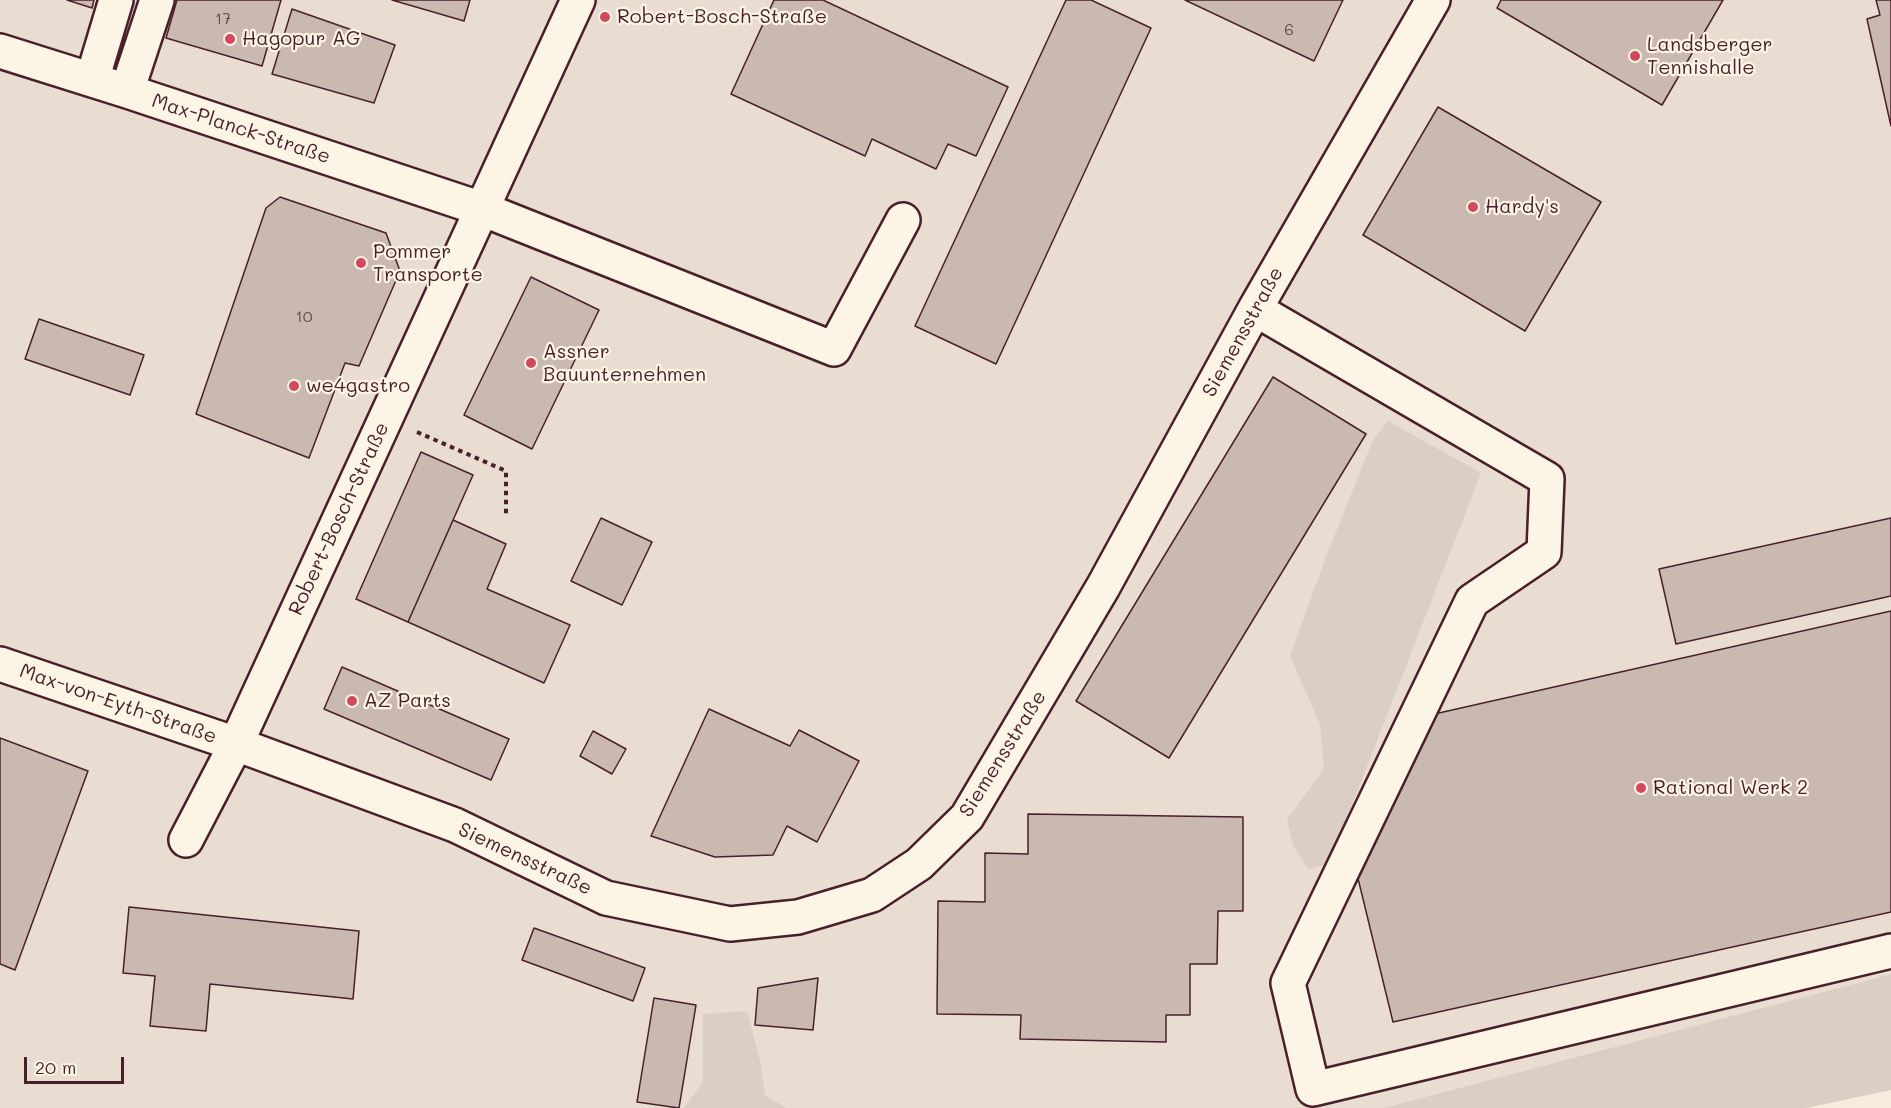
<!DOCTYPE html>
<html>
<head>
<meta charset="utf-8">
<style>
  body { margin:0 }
  #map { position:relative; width:1891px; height:1108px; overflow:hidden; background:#f5ecde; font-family:Mali,sans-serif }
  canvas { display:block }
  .scale { position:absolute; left:24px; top:1057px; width:100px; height:27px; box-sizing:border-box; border:3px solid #4a1f2b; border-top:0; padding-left:8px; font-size:18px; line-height:21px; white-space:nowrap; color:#4a1f2b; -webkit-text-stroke:4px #fcf5e5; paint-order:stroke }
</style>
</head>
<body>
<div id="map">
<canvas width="1891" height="1108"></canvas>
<div class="scale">20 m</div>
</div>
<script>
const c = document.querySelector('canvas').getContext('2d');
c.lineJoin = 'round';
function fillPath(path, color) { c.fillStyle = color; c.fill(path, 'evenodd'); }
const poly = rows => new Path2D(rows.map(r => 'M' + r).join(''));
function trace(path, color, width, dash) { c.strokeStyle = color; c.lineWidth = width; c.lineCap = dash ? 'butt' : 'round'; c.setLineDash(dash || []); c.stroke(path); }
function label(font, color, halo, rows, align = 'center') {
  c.font = font + ' Mali,sans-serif'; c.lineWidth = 4.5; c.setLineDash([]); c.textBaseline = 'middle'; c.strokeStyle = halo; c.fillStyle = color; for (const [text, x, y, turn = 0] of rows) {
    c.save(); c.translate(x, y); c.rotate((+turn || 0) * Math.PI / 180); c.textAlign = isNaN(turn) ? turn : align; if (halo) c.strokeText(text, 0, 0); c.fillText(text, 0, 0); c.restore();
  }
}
fillPath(poly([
  [0,0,1891,0,1891,974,1386,1108,0,1108]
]), '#e8ddd0');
fillPath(poly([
  [1388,421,1481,473,1329,864,1309,869,1293,845,1287,820,1324,768,1320,724,1290,656,1326,557,1373,440],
  [1891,974,1891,1090,1806,1108,1384,1108],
  [747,1011,760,1061,765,1095,786,1108,684,1108,703,1082,703,1014]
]), '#dbcec4');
const building = poly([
  [67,0,94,0,92,8,67,0],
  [177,0,281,0,262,66,166,38,177,0],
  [392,0,470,0,464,21,392,0],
  [774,0,823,0,1008,87,976,156,948,144,936,169,872,139,865,156,731,94,774,0],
  [1066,0,1091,0,1151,28,996,364,915,326,1066,0],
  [1185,0,1343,0,1314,61,1185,0],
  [1501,0,1723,0,1662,105,1497,8,1501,0],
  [1876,0,1891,0,1891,126,1867,19,1880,15,1876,0],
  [292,9,395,45,374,103,272,74,292,9],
  [1438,107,1601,202,1525,331,1363,235,1438,107],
  [280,197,386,233,400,271,359,366,345,363,309,458,196,414,266,208,280,197],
  [531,277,599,310,532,449,464,415,531,277],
  [39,319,144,355,130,395,25,359,39,319],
  [1273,377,1366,434,1169,758,1076,701,1273,377],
  [421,452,473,475,408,622,356,599,421,452],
  [601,518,652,542,622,605,571,581,601,518],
  [1891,518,1891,596,1676,644,1659,569,1891,518],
  [453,520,506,544,487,589,570,625,544,683,408,622,453,520],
  [1891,611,1891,912,1393,1022,1354,862,1430,715,1891,611],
  [342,667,509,739,491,780,324,709,342,667],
  [709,709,790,746,799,730,859,761,817,842,787,826,773,855,715,857,651,836,709,709],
  [593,731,626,749,612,774,580,756,593,731],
  [0,738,88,771,15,970,0,964,0,738],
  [1028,814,1243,817,1243,911,1218,911,1217,964,1190,964,1190,1015,1166,1015,1166,1042,1020,1039,1021,1015,937,1014,938,901,985,902,985,853,1028,854,1028,814],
  [129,907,359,931,353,999,210,984,206,1031,150,1026,155,976,123,973,129,907],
  [534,928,645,968,633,1001,522,960,534,928],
  [818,978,813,1030,755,1025,758,988,818,978],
  [654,998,696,1005,679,1108,637,1102,654,998]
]);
fillPath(building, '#cab9b1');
trace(building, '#4a1f2b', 1.5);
const minor = poly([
  [0,51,127,91,482,209,834,349,903,220],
  [92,80,116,0],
  [127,91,157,0],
  [1255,309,1547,479,1544,552,1472,601,1288,983,1313,1089,1891,951],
  [0,664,236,744,455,825,606,898,730,924,798,917,872,895,919,864,967,817,1103,587,1255,309,1433,0],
  [186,840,236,744,578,0]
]);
trace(minor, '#4a1f2b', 38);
trace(poly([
  [417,432,506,471,506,517]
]), '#4a1f2b', 4, [4.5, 4.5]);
trace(minor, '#fcf5e5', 33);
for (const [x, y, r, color] of [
  [605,17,6,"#d1495b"],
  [230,39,6,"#d1495b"],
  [1635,56,6,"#d1495b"],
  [1473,207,6,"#d1495b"],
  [361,263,6,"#d1495b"],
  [531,363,6,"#d1495b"],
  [294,386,6,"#d1495b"],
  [352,701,6,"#d1495b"],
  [1641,788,6,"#d1495b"]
]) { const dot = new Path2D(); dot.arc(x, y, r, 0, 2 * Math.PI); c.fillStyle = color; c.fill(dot); trace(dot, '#fcf5e5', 2); }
label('16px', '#6a464c', null, [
  ["17",223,19],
  ["6",1289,30],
  ["10",304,317]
]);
label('20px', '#4a1f2b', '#fcf5e5', [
  ["Robert-Bosch-Straße",617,17],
  ["Hagopur AG",242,39],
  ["Landsberger",1647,45],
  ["Tennishalle",1647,68],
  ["Hardy's",1485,207],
  ["Pommer",373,252],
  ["Transporte",373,275],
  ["Assner",543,352],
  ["Bauunternehmen",543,375],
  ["we4gastro",306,386],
  ["AZ Parts",364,701],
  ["Rational Werk 2",1653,788]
], 'left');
label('20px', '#4a1f2b', '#fcf5e5', [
  ["Max-Planck-Straße",241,129,18],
  ["Siemensstraße",1243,332,-61],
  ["Robert-Bosch-Straße",339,519,-65],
  ["Max-von-Eyth-Straße",118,704,19],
  ["Siemensstraße",1003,754,-58],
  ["Siemensstraße",525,859,25]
]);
</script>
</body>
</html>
